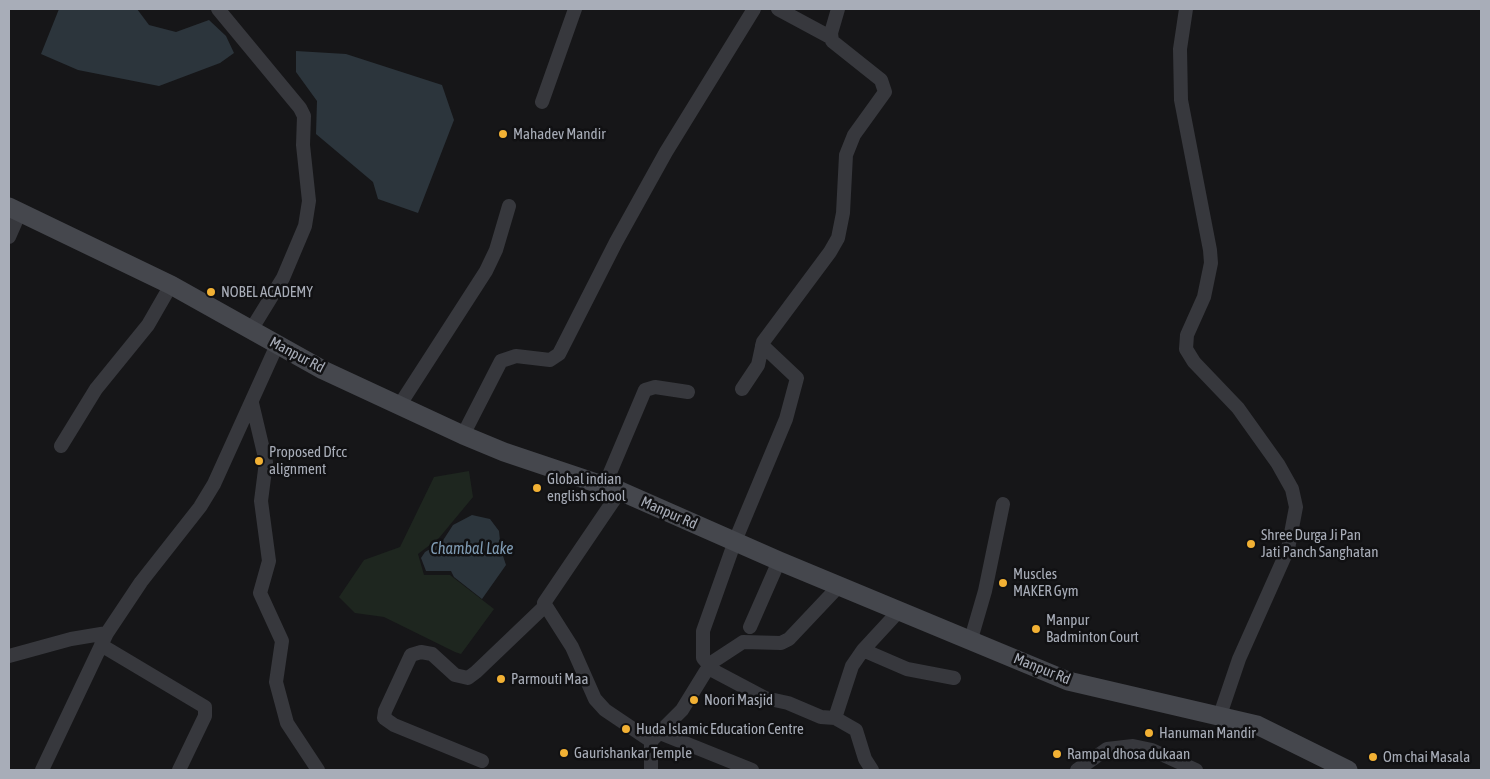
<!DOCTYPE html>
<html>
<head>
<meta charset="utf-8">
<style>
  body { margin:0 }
  #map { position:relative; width:1490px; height:779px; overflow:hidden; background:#161618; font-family:"Asap Condensed",sans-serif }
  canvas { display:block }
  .frame { position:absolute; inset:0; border:10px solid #a8adb8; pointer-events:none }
</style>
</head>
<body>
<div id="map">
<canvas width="1490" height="779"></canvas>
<div class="frame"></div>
</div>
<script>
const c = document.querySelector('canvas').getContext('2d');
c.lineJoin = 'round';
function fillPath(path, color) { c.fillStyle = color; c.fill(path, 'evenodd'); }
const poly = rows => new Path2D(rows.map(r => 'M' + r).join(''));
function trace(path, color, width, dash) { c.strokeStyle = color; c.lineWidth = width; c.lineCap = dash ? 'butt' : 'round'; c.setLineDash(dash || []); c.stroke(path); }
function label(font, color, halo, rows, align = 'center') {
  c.font = font + ' "Asap Condensed",sans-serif'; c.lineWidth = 5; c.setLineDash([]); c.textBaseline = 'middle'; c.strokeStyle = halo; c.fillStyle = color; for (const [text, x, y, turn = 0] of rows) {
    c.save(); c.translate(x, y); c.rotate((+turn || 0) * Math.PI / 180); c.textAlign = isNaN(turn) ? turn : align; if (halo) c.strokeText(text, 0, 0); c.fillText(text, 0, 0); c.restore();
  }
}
fillPath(poly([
  [469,471,473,497,439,538,418,554,424,575,450,575,494,609,461,654,455,652,384,617,355,613,339,597,364,560,400,547,434,477]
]), '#1e261f');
fillPath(poly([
  [59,9,137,9,149,25,176,32,209,20,226,36,234,53,220,63,159,86,78,70,41,54],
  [296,51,346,54,442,85,454,120,418,213,378,199,373,182,316,134,317,101,296,72],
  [472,515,490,519,499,531,501,550,506,565,482,599,454,577,451,571,426,571,421,558,425,552,442,542,453,525]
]), '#2c353c');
trace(poly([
  [218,9,300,108,304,116,303,145,309,201,305,226,283,278,251,330],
  [778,9,830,37],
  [1186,9,1180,49,1181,100,1210,250,1211,263,1204,297,1187,335,1186,349,1194,362,1238,408,1278,464,1292,489,1296,507,1288,549,1239,659,1220,715],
  [542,102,575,9],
  [9,237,20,212],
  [762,345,797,378,786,419,735,541,703,631,703,658,714,671,765,698,788,703,821,717,835,718,856,730,865,759,872,770],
  [742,389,758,365,763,342,830,252,838,238,843,213,846,155,854,135,885,92,881,80,832,41,831,33,838,9],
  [252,403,266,462,261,501,269,561,260,593,282,641,276,682,287,723,318,770],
  [399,406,486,271,496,250,509,206],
  [463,435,501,361,516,356,550,360,559,354,616,242,666,152,754,9],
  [61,446,96,389,148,325,171,285],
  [604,487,645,390,655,387,688,392],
  [620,491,544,603,572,647,595,699,605,710,651,741,651,770],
  [750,627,779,561],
  [971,639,985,591,1003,504],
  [101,645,205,707,205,716,179,770],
  [863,650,907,669,954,678],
  [9,656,71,639,107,633],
  [835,718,852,666,863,650,899,611],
  [660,733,752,770],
  [651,741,682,710,706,671,714,661,743,642,781,643,789,639,840,585],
  [482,761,394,725,384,718,385,711,411,655,421,652,432,654,455,675,468,678,476,672,545,606],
  [42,770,107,633,141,582,200,507,214,484,277,345],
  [1077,770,1107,749,1133,746,1152,750,1196,770]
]), '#37383d', 14);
trace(poly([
  [9,207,171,285,323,370,463,435,504,452,620,491,779,561,1068,681,1257,725,1348,770]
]), '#45474d', 19);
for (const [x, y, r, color] of [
  [503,134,5,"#f2b134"],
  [211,292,5,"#f2b134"],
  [259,461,5,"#f2b134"],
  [537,488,5,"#f2b134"],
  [1251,544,5,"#f2b134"],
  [1003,583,5,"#f2b134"],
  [1036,629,5,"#f2b134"],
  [501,679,5,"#f2b134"],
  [694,700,5,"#f2b134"],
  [626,729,5,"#f2b134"],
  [1149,733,5,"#f2b134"],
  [564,753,5,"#f2b134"],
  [1057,754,5,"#f2b134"],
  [1373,757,5,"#f2b134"]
]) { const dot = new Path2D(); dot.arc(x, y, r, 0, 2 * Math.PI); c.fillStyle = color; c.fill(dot); trace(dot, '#111113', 2); }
label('15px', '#a8adb8', '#111113', [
  ["Mahadev Mandir",513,134],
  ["NOBEL ACADEMY",221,292],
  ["Proposed Dfcc",269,452],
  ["alignment",269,469],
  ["Global indian",547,479],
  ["english school",547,496],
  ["Shree Durga Ji Pan",1261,535],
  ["Jati Panch Sanghatan",1261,552],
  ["Muscles",1013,574],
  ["MAKER Gym",1013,591],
  ["Manpur",1046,620],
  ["Badminton Court",1046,637],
  ["Parmouti Maa",511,679],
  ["Noori Masjid",704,700],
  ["Huda Islamic Education Centre",636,729],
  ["Hanuman Mandir",1159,733],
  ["Gaurishankar Temple",574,753],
  ["Rampal dhosa dukaan",1067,754],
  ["Om chai Masala",1383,757]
], 'left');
label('15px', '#a8adb8', '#111113', [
  ["Manpur Rd",297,355,28],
  ["Manpur Rd",669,513,24],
  ["Manpur Rd",1042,669,22]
]);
label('italic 16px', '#7f9bb3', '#111113', [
  ["Chambal Lake",472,549]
]);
</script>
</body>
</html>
